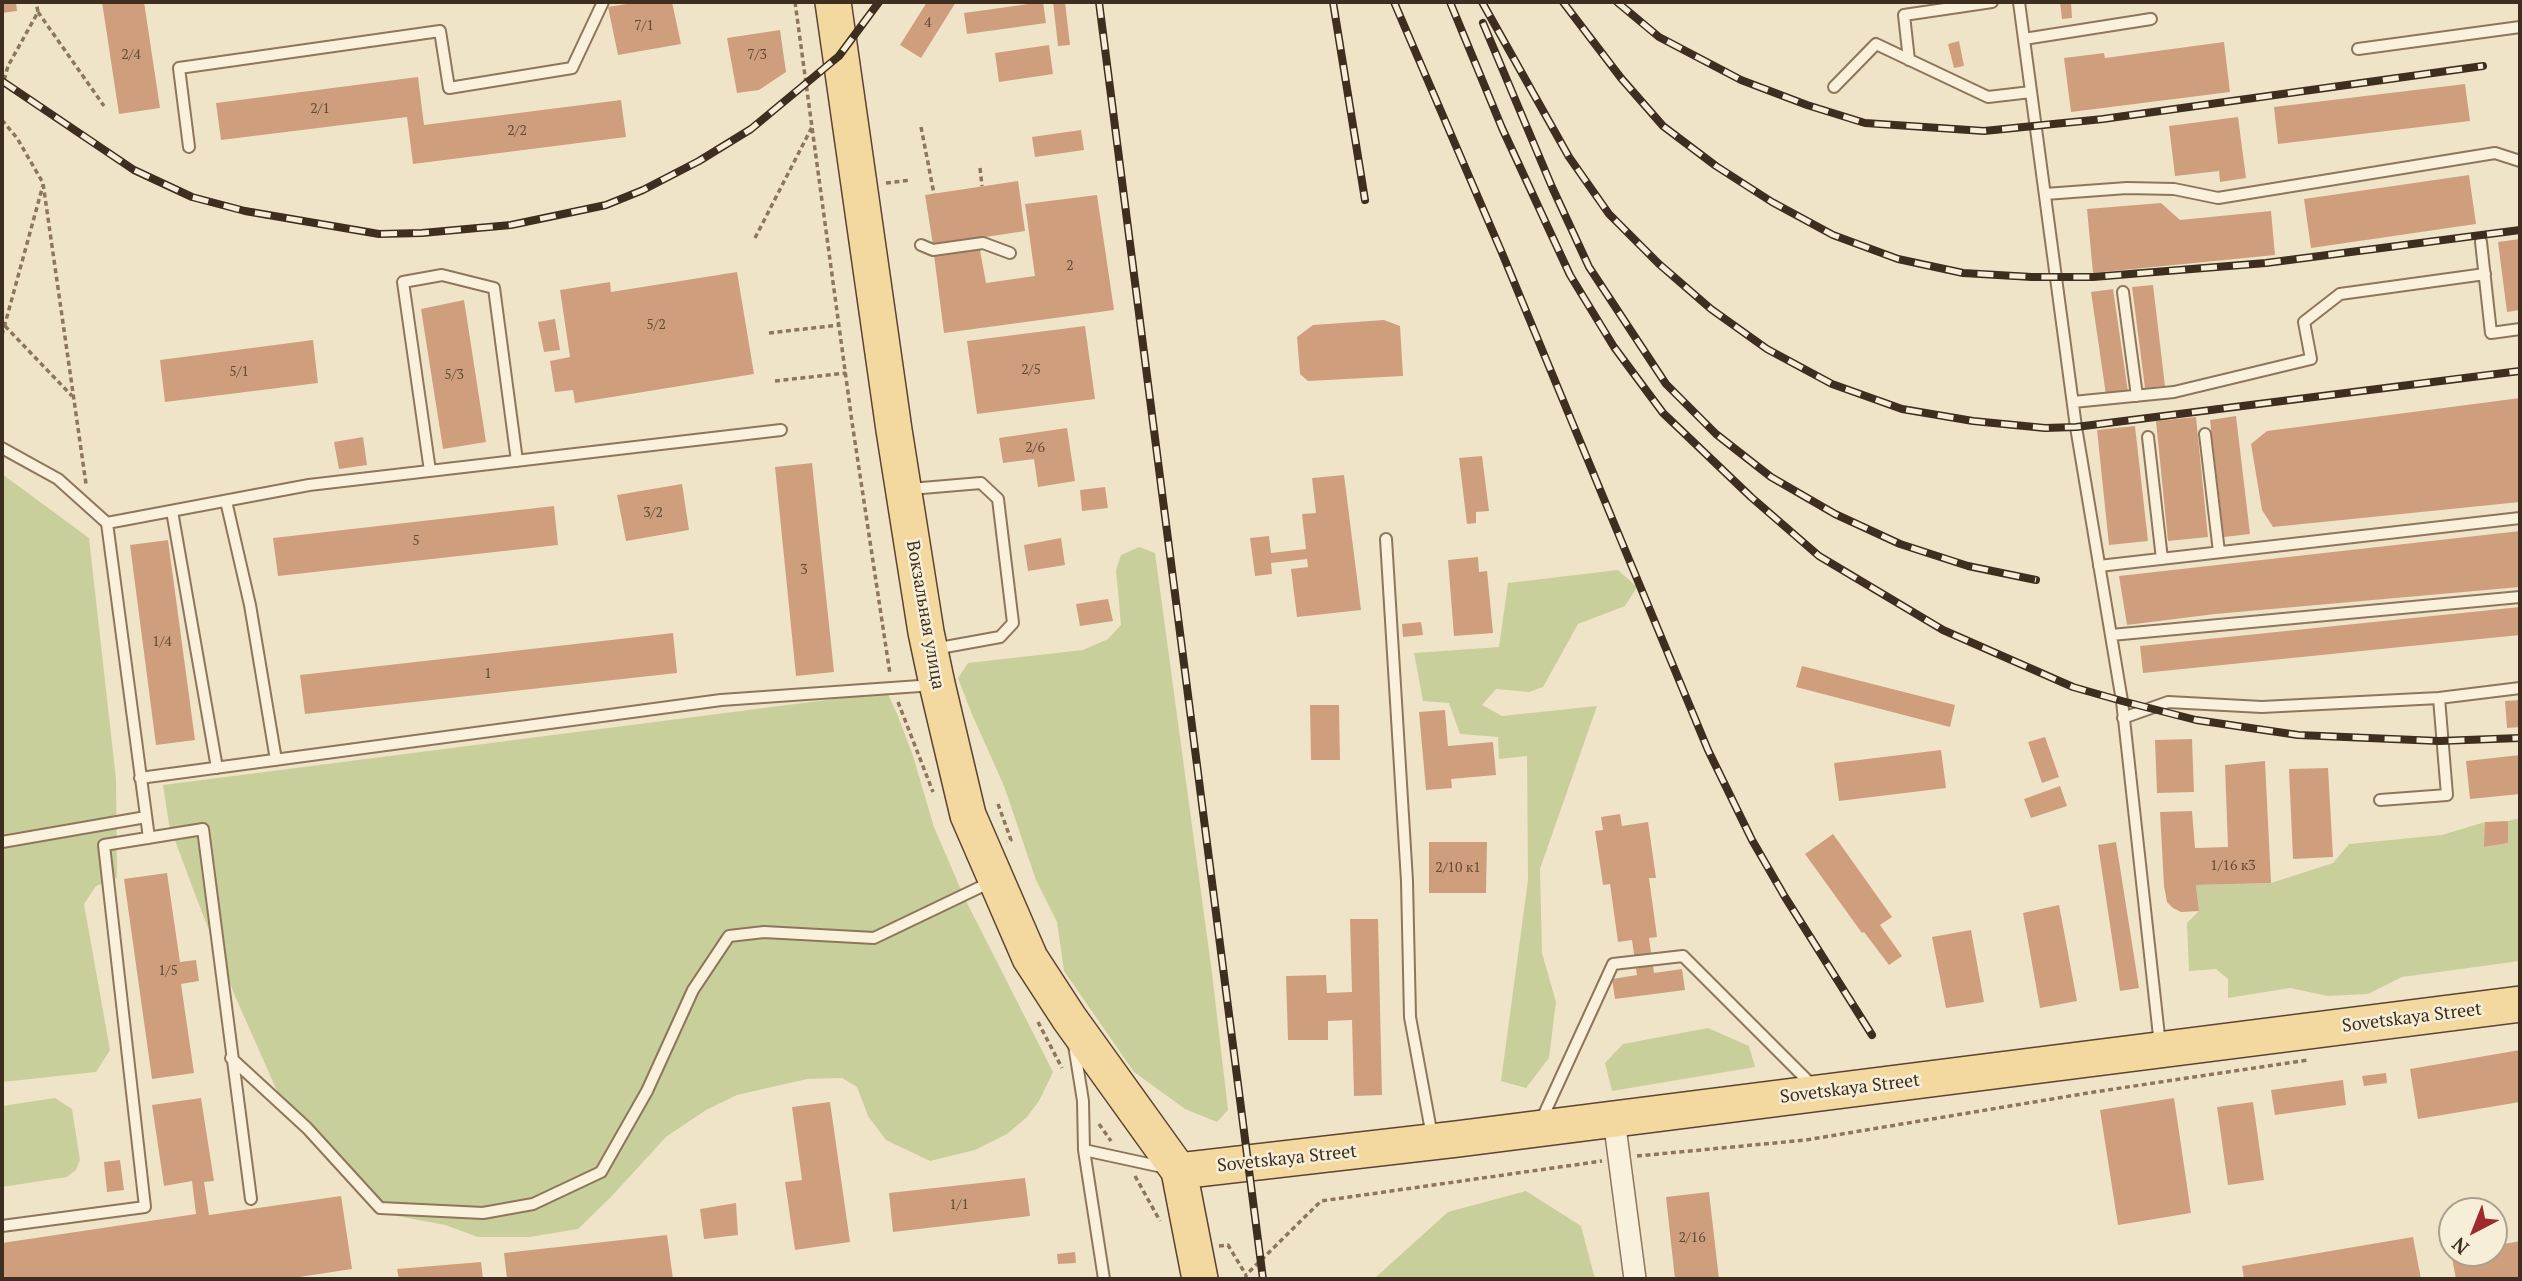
<!DOCTYPE html>
<html>
<head>
<meta charset="utf-8">
<style>
  body { margin:0 }
  #map { position:relative; width:2522px; height:1281px; overflow:hidden; background:#f0e4c8; font-family:"PT Serif",serif }
  canvas { display:block }
  .frame { position:absolute; inset:0; border:4px solid #3d2e20; pointer-events:none }
  .north { position:absolute; left:2438px; top:1197px; width:70px; height:70px; box-sizing:border-box; background:#f7eed8; border:2px solid #ada18e; border-radius:50%; rotate:222deg; font-size:19px; font-weight:700; line-height:28px; text-align:center; color:#3d2e20 }
  .north::after { content:''; display:block; margin:auto; width:24px; height:32px; background:#9e2a2b; clip-path:polygon(50% 0,100% 100%,50% 72%,0 100%) }
</style>
</head>
<body>
<div id="map">
<canvas width="2522" height="1281"></canvas>
<div class="frame"></div>
<div class="north">N</div>
</div>
<script>
const c = document.querySelector('canvas').getContext('2d');
c.lineJoin = 'round';
function fillPath(path, color) { c.fillStyle = color; c.fill(path, 'evenodd'); }
const poly = rows => new Path2D(rows.map(r => 'M' + r).join(''));
function trace(path, color, width, dash) { c.strokeStyle = color; c.lineWidth = width; c.lineCap = dash ? 'butt' : 'round'; c.setLineDash(dash || []); c.stroke(path); }
function label(font, color, halo, rows, align = 'center') {
  c.font = font + ' "PT Serif",serif'; c.lineWidth = 5; c.setLineDash([]); c.textBaseline = 'middle'; c.strokeStyle = halo; c.fillStyle = color; for (const [text, x, y, turn = 0] of rows) {
    c.save(); c.translate(x, y); c.rotate((+turn || 0) * Math.PI / 180); c.textAlign = isNaN(turn) ? turn : align; if (halo) c.strokeText(text, 0, 0); c.fillText(text, 0, 0); c.restore();
  }
}
fillPath(poly([
  [2,474,89,538,116,779,117,878,96,886,84,904,110,1050,96,1072,2,1082],
  [1139,547,1155,553,1212,973,1228,1110,1217,1122,1185,1109,1134,1072,1064,971,1057,922,1036,880,1004,786,971,712,958,678,968,663,1083,650,1108,639,1121,625,1116,570,1121,555],
  [1618,570,1637,587,1625,606,1578,624,1543,687,1529,692,1496,689,1482,705,1502,716,1597,706,1540,869,1542,953,1556,1002,1549,1058,1526,1088,1501,1081,1528,880,1527,756,1499,759,1498,737,1460,734,1449,703,1423,701,1414,653,1499,647,1508,583],
  [881,693,888,694,898,716,913,756,934,827,965,899,1053,1072,1039,1101,1027,1117,1007,1134,975,1150,930,1161,886,1140,868,1116,857,1087,842,1078,807,1079,737,1095,706,1110,666,1137,610,1198,578,1229,530,1237,478,1237,445,1225,387,1214,364,1197,289,1118,235,996,196,897,169,824,163,785],
  [2520,818,2520,961,2402,977,2368,994,2328,996,2290,988,2228,998,2228,979,2216,969,2189,971,2187,923,2199,911,2196,885,2271,883,2333,863,2349,844,2442,835,2485,822,2485,847,2508,843,2508,821],
  [1708,1028,1749,1046,1755,1067,1612,1091,1605,1063,1623,1044],
  [55,1098,72,1109,80,1160,76,1170,67,1177,2,1187,2,1106],
  [1526,1191,1581,1226,1595,1279,1377,1279,1376,1277,1448,1212]
]), '#c9cf9b');
fillPath(poly([
  [2,2,16,2,17,11,2,13],
  [102,2,144,2,160,108,119,114],
  [639,2,672,2,681,44,618,55,608,7],
  [927,2,956,2,921,58,900,45],
  [1043,2,1046,23,967,34,964,13],
  [1053,2,1065,2,1070,45,1058,46],
  [2060,2,2071,2,2072,18,2062,19],
  [780,30,786,72,759,90,737,93,727,38],
  [1959,41,1964,66,1954,68,1948,44],
  [2224,42,2230,92,2071,112,2064,58,2104,53,2105,58],
  [1049,45,1053,74,999,82,995,53],
  [418,77,424,125,621,100,626,137,413,164,407,117,221,140,216,103],
  [2465,84,2470,121,2278,144,2274,107],
  [2238,117,2246,178,2220,182,2219,171,2175,176,2169,126],
  [1081,130,1084,150,1035,157,1032,137],
  [2469,175,2476,224,2311,248,2304,199],
  [1018,181,1025,231,933,245,925,195],
  [1097,195,1114,310,944,333,934,255,980,250,986,283,1035,276,1025,204],
  [2161,203,2180,220,2271,211,2275,255,2093,273,2087,209],
  [2520,239,2520,310,2507,312,2498,242],
  [737,272,754,374,575,403,573,390,555,392,550,361,570,357,560,290,610,282,611,292],
  [2153,285,2165,386,2145,388,2132,287],
  [2113,289,2128,392,2106,395,2091,292],
  [464,300,486,442,443,449,421,309],
  [555,319,560,350,544,352,538,322],
  [1384,320,1400,326,1403,376,1308,381,1300,374,1297,337,1313,325],
  [1085,326,1095,399,977,414,967,341],
  [313,340,318,383,165,402,160,360],
  [2520,398,2520,502,2273,527,2262,510,2251,444,2267,431],
  [2236,416,2250,534,2224,537,2210,420],
  [2196,417,2208,537,2168,541,2156,421],
  [2135,426,2148,541,2109,545,2097,430],
  [1067,428,1075,481,1038,487,1034,459,1003,463,999,438],
  [363,437,367,465,339,469,334,442],
  [1482,456,1489,511,1476,512,1476,523,1467,524,1459,458],
  [812,463,834,672,796,676,775,467],
  [1344,475,1361,610,1297,617,1291,569,1308,567,1307,559,1271,563,1272,574,1255,576,1250,538,1269,536,1271,553,1306,549,1302,514,1316,513,1312,478],
  [682,484,689,530,626,541,617,495],
  [1105,487,1108,508,1082,511,1080,490],
  [554,506,558,545,278,576,273,538],
  [2520,531,2520,587,2215,614,2127,625,2119,576],
  [1061,538,1065,565,1028,571,1024,545],
  [168,540,195,740,156,745,130,545],
  [1478,557,1479,572,1487,571,1493,633,1454,636,1448,560],
  [1108,599,1113,621,1080,626,1076,604],
  [2520,607,2520,635,2143,673,2140,646],
  [1421,622,1423,635,1403,637,1402,624],
  [673,633,677,673,305,714,300,675],
  [1802,666,1955,705,1950,727,1796,687],
  [2520,700,2520,727,2507,728,2505,701],
  [1310,705,1339,705,1340,760,1311,760],
  [1445,710,1448,746,1493,742,1496,775,1451,779,1452,788,1426,790,1419,712],
  [2045,737,2059,777,2042,783,2028,742],
  [2192,739,2194,792,2157,793,2155,740],
  [1941,750,1946,788,1839,801,1834,763],
  [2520,755,2520,794,2470,799,2466,761],
  [2265,761,2271,883,2196,885,2199,911,2181,912,2173,908,2167,902,2164,886,2160,812,2192,811,2195,848,2228,847,2225,765],
  [2328,768,2333,857,2293,859,2289,769],
  [2060,786,2067,806,2031,818,2024,799],
  [1620,814,1622,826,1648,822,1656,878,1649,878,1657,937,1649,938,1654,973,1682,969,1685,990,1615,999,1612,979,1637,975,1632,940,1618,942,1610,884,1603,885,1595,831,1603,830,1601,817],
  [2508,821,2508,843,2484,847,2485,822],
  [1833,834,1892,917,1880,925,1902,956,1889,965,1864,932,1862,933,1805,854],
  [1429,842,1487,842,1486,893,1429,893],
  [2116,842,2139,988,2120,991,2098,845],
  [167,873,180,962,196,960,199,981,181,984,194,1073,152,1079,124,879],
  [2059,905,2077,1001,2040,1008,2023,913],
  [1350,919,1378,919,1382,1095,1354,1096,1352,1020,1328,1021,1328,1040,1288,1040,1286,976,1326,975,1327,993,1352,992],
  [1971,930,1984,1002,1946,1008,1932,937],
  [2520,1050,2520,1102,2418,1119,2410,1069],
  [2386,1073,2387,1083,2364,1086,2362,1076],
  [2343,1080,2346,1105,2275,1115,2271,1090],
  [201,1098,214,1181,204,1182,209,1215,341,1196,352,1269,286,1279,2,1279,2,1243,196,1214,192,1181,164,1186,152,1105],
  [2174,1098,2191,1213,2118,1225,2100,1110],
  [830,1102,850,1242,795,1250,785,1182,802,1180,792,1107],
  [2253,1102,2264,1180,2228,1185,2217,1107],
  [120,1160,124,1190,107,1192,104,1162],
  [1025,1178,1030,1216,893,1232,889,1193],
  [1709,1192,1719,1279,1675,1279,1666,1197],
  [736,1203,738,1235,704,1239,700,1209],
  [667,1235,673,1279,507,1279,504,1253],
  [2413,1237,2421,1279,2244,1279,2242,1266],
  [2520,1241,2520,1279,2456,1279,2451,1253,2494,1253,2494,1246],
  [1075,1252,1076,1263,1058,1264,1057,1254],
  [481,1262,483,1279,399,1279,397,1269]
]), '#cf9f7d');
const lane = poly([
  [2019,2,2076,427,2122,701,2160,1045],
  [2024,39,2151,19],
  [2358,49,2520,27],
  [1909,60,1904,15,1992,2],
  [1834,87,1876,44,1988,97,2031,92],
  [189,147,179,68,440,31,449,88,572,68,603,2],
  [2045,194,2127,188,2174,189,2218,198,2495,153,2520,161],
  [2481,242,2491,333,2520,329],
  [921,245,933,250,983,243,1010,253],
  [2123,292,2137,396],
  [2073,402,2174,392,2311,359,2304,322,2340,294,2485,274],
  [2205,434,2219,552],
  [2148,437,2162,559],
  [2,448,58,479,107,523],
  [430,471,403,282,442,275,494,288,517,461],
  [910,489,981,483,998,499,1013,623,1000,637,934,649],
  [226,501,250,605,276,760],
  [172,511,217,768],
  [1386,539,1407,881,1410,1017,1432,1136],
  [2099,566,2520,518],
  [2111,635,2520,597],
  [2439,698,2520,688],
  [2123,718,2168,702,2262,707,2439,698,2447,795,2380,800],
  [140,778,721,700,934,685],
  [149,838,107,523,309,485,781,430],
  [2,842,146,817],
  [1074,1045,1083,1101,1084,1150,1104,1279],
  [231,1058,307,1128,380,1208,483,1213,533,1204,601,1172,647,1091,693,990,729,936,764,932,874,938,993,881],
  [1540,1123,1613,964,1683,956,1812,1085],
  [1084,1150,1167,1168],
  [2,1226,145,1207,104,845,203,829,251,1199]
]);
const street = poly([
  [1614,1119,1635,1279]
]);
const primary = poly([
  [833,2,894,430,926,632,937,684,968,815,1030,958,1069,1018,1179,1171,1200,1279],
  [1179,1171,1457,1139,2520,1004]
]);
trace(lane, '#8d765c', 14);
trace(street, '#8d765c', 24);
trace(primary, '#5b4430', 38);
trace(poly([
  [795,2,852,422,890,674],
  [38,12,104,106],
  [2,88,8,66,38,12,36,2],
  [2,120,17,138,43,183,86,484],
  [921,127,934,194],
  [980,168,982,186],
  [886,183,911,180],
  [755,238,813,125],
  [5,326,72,396],
  [769,333,839,325],
  [2,335,43,185],
  [775,381,846,373],
  [898,702,933,792],
  [998,804,1011,840,1007,842],
  [1038,1022,1062,1068],
  [1099,1124,1111,1141],
  [1637,1156,1806,1140,2094,1092,2308,1060],
  [1135,1176,1160,1221],
  [1219,1246,1228,1245,1246,1275],
  [1246,1279,1246,1275,1321,1201,1602,1161]
]), '#8d765c', 3.5, [5, 3.5]);
trace(lane, '#faf1dc', 10);
trace(street, '#faf1dc', 21);
trace(primary, '#f3d9a0', 35);
const rail = poly([
  [1099,2,1263,1279],
  [1333,2,1365,200],
  [1394,2,1502,253,1708,750,1752,840,1785,897,1872,1035],
  [1450,2,1502,128,1570,275,1614,347,1663,413,1751,497,1819,556,1943,630,2073,687,2122,701,2196,720,2298,735,2439,741,2520,738],
  [1482,2,1569,157,1609,214,1659,264,1711,309,1767,349,1832,384,1902,409,1973,421,2045,428,2076,427,2520,371],
  [1563,2,1621,78,1663,126,1716,166,1772,202,1833,235,1898,259,1963,273,2032,277,2093,277,2266,263,2520,230],
  [1617,2,1659,37,1741,80,1807,105,1865,123,1984,131,2103,119,2483,66],
  [1483,23,1552,187,1589,267,1666,384,1716,434,1771,477,1835,514,1900,544,1968,566,2036,580],
  [2,81,134,170,192,197,245,211,379,234,422,233,511,225,606,205,643,190,699,161,751,129,839,56,879,2]
]);
trace(rail, '#3d2e20', 8);
trace(rail, '#f7eed8', 5, [16]);
label('14px', '#624a37', null, [
  ["4",928,23],
  ["7/1",644,26],
  ["2/4",131,55],
  ["7/3",757,55],
  ["2/1",320,109],
  ["2/2",517,131],
  ["2",1070,266],
  ["5/2",656,325],
  ["2/5",1031,370],
  ["5/1",239,372],
  ["5/3",454,375],
  ["2/6",1035,448],
  ["3/2",653,513],
  ["5",416,541],
  ["3",804,570],
  ["1/4",162,642],
  ["1",488,674],
  ["1/16 к3",2233,866],
  ["2/10 к1",1458,868],
  ["1/5",168,971],
  ["1/1",959,1205],
  ["2/16",1692,1238]
]);
label('18px', '#3d2e20', '#f7eed8', [
  ["Вокзальная улица",925,615,80],
  ["Sovetskaya Street",2412,1018,-7],
  ["Sovetskaya Street",1850,1089,-7],
  ["Sovetskaya Street",1287,1159,-6]
]);
</script>
</body>
</html>
